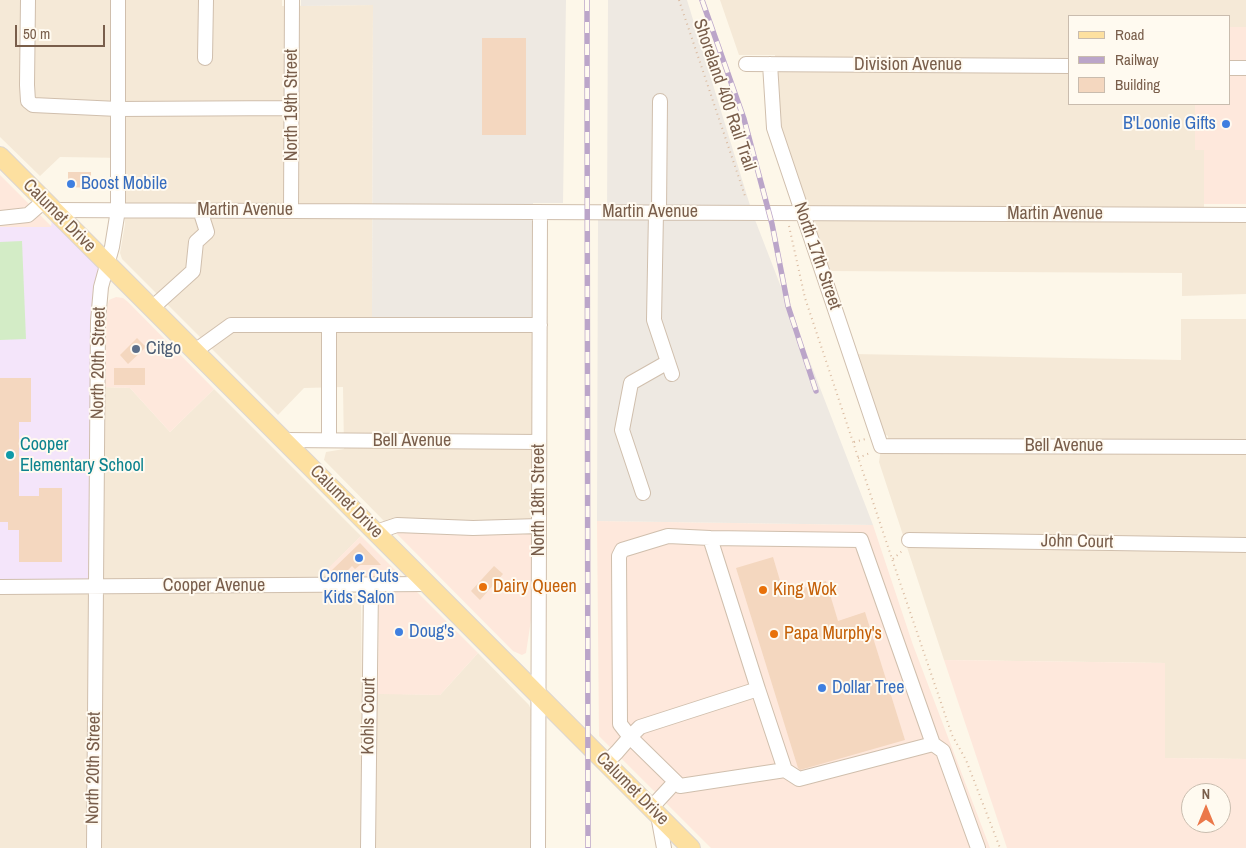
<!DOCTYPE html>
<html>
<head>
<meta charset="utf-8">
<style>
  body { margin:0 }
  #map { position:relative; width:1246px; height:848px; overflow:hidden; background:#fdf7e9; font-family:"Archivo Narrow",sans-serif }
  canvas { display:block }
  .legend { position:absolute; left:1068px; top:15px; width:162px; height:90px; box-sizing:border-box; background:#fffaf0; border:1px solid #c9bcae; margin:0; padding:6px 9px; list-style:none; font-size:15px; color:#795e4b }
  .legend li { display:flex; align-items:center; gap:10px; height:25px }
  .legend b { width:25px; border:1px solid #c9bcae }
  .north { position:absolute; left:1181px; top:783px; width:50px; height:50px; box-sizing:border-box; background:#fffaf0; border:1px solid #c9bcae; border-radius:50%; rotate:0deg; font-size:14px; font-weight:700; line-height:20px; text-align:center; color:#795e4b }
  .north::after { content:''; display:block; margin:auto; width:18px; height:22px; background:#eb784a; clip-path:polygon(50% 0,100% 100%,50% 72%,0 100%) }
  .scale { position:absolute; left:15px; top:25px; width:90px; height:22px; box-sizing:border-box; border:2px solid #795e4b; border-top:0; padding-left:6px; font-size:15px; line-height:18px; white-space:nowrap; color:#795e4b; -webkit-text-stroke:4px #fffaf0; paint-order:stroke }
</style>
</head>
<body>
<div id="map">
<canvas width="1246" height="848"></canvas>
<ul class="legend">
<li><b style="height:6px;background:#fde0a0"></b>Road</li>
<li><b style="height:6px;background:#bba5c9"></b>Railway</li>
<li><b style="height:14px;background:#f4d7bf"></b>Building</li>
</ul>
<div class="north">N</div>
<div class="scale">50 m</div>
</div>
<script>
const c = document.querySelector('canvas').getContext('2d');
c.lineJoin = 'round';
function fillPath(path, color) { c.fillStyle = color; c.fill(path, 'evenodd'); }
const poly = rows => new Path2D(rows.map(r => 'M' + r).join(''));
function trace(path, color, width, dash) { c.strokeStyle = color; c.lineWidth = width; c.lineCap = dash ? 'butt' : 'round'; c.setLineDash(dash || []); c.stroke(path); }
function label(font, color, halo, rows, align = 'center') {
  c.font = font + ' "Archivo Narrow",sans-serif'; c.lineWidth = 4; c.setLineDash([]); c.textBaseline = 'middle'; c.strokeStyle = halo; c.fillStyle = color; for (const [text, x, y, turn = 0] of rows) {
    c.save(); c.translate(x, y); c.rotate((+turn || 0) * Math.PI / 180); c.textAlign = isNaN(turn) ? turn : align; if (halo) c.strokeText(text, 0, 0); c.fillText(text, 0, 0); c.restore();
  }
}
fillPath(poly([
  [0,0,282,0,282,6,373,5,372,320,532,330,532,523,384,521,324,460,326,452,344,449,343,387,304,388,278,415,122,259,120,253,125,224,125,158,60,157,40,176,0,137],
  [720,0,1246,0,1246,27,1230,27,1230,16,1070,16,1070,104,1195,104,1195,150,1204,150,1204,219,1246,220,1246,294,1182,296,1182,273,826,271,775,112,775,55,739,55],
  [1181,319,1246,319,1246,759,1165,758,1165,663,944,660,879,462,881,448,887,448,888,436,882,433,853,354,1181,360],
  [104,387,130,388,170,432,214,389,361,536,324,573,338,593,357,595,361,599,362,693,440,695,478,653,529,705,531,710,532,848,0,848,0,594,103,594]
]), '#f5e9d7');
fillPath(poly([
  [1230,27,1246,27,1246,204,1204,204,1204,150,1195,150,1195,104,1230,104],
  [0,175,52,227,0,227],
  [116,297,123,298,128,302,214,389,170,432,130,388,104,387,107,307,109,300],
  [597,521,873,525,913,645,990,848,711,848,599,736],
  [400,529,532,530,532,613,526,653,522,655,513,651,396,533],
  [361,536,478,653,440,695,378,694,379,576,327,577,324,572],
  [944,660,1165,663,1165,758,1246,759,1246,848,1007,848],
  [1191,793,1221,793,1221,823,1191,823]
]), '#fee8dc');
fillPath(poly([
  [301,0,566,0,563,203,533,203,532,321,372,320,373,5,301,6],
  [608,0,687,0,752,212,873,525,597,521,598,220,607,219]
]), '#eee9e2');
fillPath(poly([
  [53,210,108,264,96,586,0,587,0,227,51,227]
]), '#f4e5fa');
fillPath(poly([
  [22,241,26,339,0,340,0,242]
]), '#d3ecc6');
fillPath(poly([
  [482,38,526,38,526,135,482,135],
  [68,172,91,172,91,188,68,187],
  [137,338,146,347,128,364,120,355],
  [114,368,145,368,145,385,114,385],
  [0,378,31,378,31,422,19,422,19,496,39,496,39,488,62,488,62,562,19,562,19,530,8,530,8,522,0,522],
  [360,543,381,565,360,565,355,569,352,566,346,572,331,571],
  [773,557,784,594,826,581,838,621,865,612,905,740,800,770,798,768,736,568],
  [494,566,503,574,480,600,471,591]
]), '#f4d7bf');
const minor = poly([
  [28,0,27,85,28,101,33,105,118,109,292,108],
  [205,58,206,0],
  [746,64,1070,66],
  [770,64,774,128,881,446,1246,447],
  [1230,68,1246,68],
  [53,210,1246,215],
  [291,211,292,0],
  [656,212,654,320,672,374],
  [659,212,660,101],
  [0,218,28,215,44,201],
  [152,308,193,271,196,242,207,232,200,210],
  [329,325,329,440],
  [195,351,231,325,540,325],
  [285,440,539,442],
  [643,493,622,430,631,383,668,362],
  [376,532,397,525,473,528,539,526],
  [710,538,861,540,933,744],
  [909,540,1246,545],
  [0,587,428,584],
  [606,763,617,752,630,737,640,727,758,689,710,538,668,536,622,550,619,556,620,724,630,737,680,786,785,770,758,689],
  [785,770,799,779,933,744,943,751,978,848],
  [651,808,675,782],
  [658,815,664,848],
  [94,848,98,321,101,287,112,247,118,210,118,0],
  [368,848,371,585],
  [538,848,540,212]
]);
const major = poly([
  [0,156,691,848]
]);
trace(minor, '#d0bfad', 16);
trace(major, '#dcd5d0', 20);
trace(poly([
  [679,0,746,199],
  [789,226,805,298,892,559,952,735,966,760,1000,848],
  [854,442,866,439],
  [858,458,870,453],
  [893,559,902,551]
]), '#dabba1', 2, [1, 4]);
trace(minor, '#fff', 14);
trace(major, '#fde0a0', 18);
const rail = poly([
  [587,0,588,848],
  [702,0,744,119,772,224,788,306,816,391]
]);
trace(rail, '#bba5c9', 5.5);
trace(rail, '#fffaf0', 4, [11]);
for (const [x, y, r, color] of [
  [1226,124,5,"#3f7fe0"],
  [71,184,5,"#3f7fe0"],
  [136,349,5,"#5c6f8a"],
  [10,455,5,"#0f9aa8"],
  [359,558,5,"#3f7fe0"],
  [483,587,5,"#e8710a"],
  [763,590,5,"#e8710a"],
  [399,632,5,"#3f7fe0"],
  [774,634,5,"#e8710a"],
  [822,688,5,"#3f7fe0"]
]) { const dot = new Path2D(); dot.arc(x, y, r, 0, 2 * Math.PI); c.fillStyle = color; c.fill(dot); trace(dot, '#fffaf0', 2); }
label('18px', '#795e4b', '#fffaf0', [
  ["Division Avenue",908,65],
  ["Shoreland 400 Rail Trail",724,95,71],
  ["North 19th Street",292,105,-90],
  ["Martin Avenue",245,210],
  ["Martin Avenue",650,212],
  ["Martin Avenue",1055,214],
  ["Calumet Drive",59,216,45],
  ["North 17th Street",817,256,71],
  ["North 20th Street",99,363,-89],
  ["Bell Avenue",412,441],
  ["Bell Avenue",1064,446],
  ["North 18th Street",539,500,-90],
  ["Calumet Drive",346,502,45],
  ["John Court",1077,542,1],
  ["Cooper Avenue",214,586],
  ["Kohls Court",369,716,-89],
  ["North 20th Street",94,768,-89],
  ["Calumet Drive",632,789,45]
]);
label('18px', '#366cbe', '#fffaf0', [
  ["B'Loonie Gifts",1216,124,"right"],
  ["Boost Mobile",81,184],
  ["Corner Cuts",359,577,"center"],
  ["Kids Salon",359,598,"center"],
  ["Doug's",409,632],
  ["Dollar Tree",832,688]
], 'left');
label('18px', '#4e5e75', '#fffaf0', [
  ["Citgo",146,349]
], 'left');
label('18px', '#0d838f', '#fffaf0', [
  ["Cooper",20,445],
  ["Elementary School",20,466]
], 'left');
label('18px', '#c56008', '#fffaf0', [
  ["Dairy Queen",493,587],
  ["King Wok",773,590],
  ["Papa Murphy's",784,634]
], 'left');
</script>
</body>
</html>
